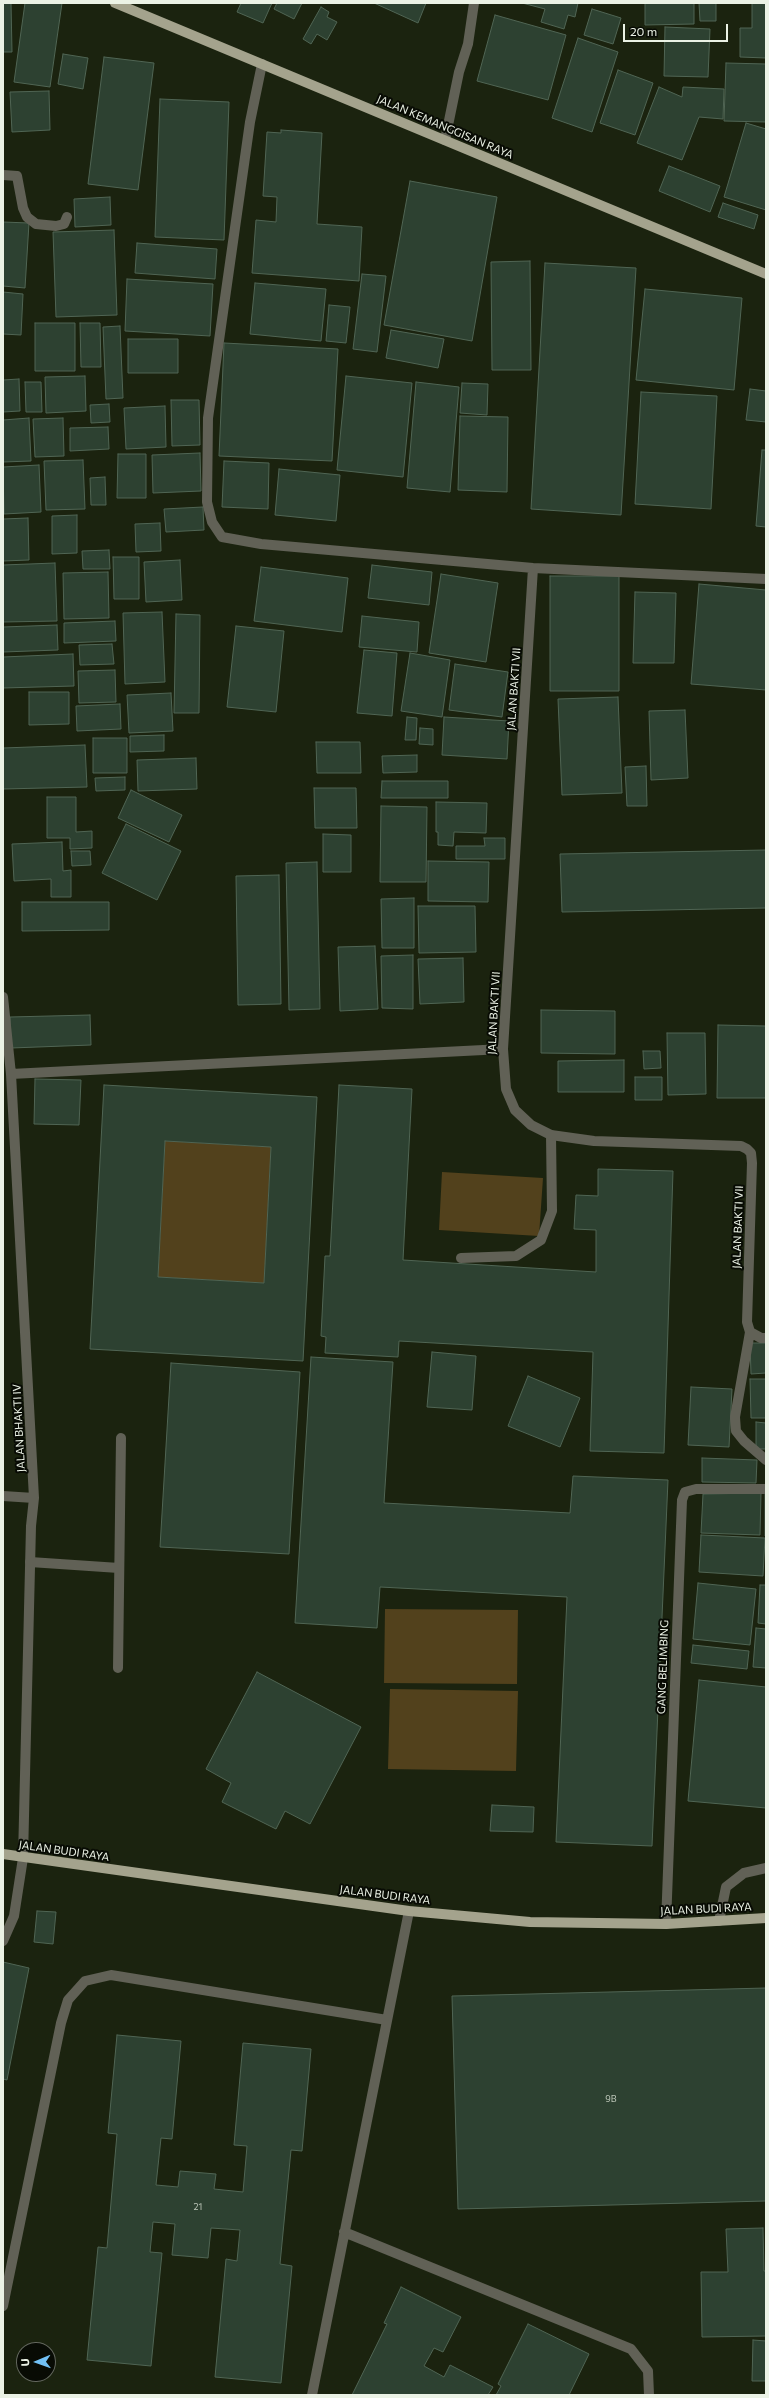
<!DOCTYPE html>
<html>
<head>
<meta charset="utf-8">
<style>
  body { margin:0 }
  #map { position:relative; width:769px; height:2398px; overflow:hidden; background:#1b230f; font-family:Commissioner,sans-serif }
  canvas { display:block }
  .frame { position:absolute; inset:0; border:4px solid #ebf2e5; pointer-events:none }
  .north { position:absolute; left:16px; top:2342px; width:40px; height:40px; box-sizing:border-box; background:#080b04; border:1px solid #63675e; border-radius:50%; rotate:268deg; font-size:11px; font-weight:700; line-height:16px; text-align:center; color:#ebf2e5 }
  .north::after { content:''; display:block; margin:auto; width:14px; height:18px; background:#72c1f5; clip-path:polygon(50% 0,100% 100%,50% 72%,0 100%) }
  .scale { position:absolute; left:623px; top:24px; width:105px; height:18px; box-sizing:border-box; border:2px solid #ebf2e5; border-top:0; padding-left:5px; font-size:12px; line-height:14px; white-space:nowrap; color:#ebf2e5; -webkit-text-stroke:3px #080b04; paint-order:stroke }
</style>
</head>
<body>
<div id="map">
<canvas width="769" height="2398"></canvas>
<div class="frame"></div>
<div class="north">U</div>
<div class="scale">20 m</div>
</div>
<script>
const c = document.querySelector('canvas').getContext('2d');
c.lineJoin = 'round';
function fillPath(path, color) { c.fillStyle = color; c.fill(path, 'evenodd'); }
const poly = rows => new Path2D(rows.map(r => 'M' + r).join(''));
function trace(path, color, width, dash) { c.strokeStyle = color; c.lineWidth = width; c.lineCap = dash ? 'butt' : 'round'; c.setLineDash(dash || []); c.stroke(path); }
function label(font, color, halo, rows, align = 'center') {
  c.font = font + ' Commissioner,sans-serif'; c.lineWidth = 4; c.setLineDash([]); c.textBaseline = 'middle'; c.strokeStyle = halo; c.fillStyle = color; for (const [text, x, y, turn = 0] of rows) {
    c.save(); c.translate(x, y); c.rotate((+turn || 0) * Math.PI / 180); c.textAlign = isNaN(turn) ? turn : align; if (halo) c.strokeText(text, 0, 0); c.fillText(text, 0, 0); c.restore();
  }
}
fillPath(poly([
  [165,1141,271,1147,264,1283,158,1277],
  [442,1172,543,1178,539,1236,439,1230],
  [385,1609,518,1610,517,1684,384,1683],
  [390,1689,518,1691,516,1771,388,1769]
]), '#52411c');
const building = poly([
  [3,3,11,3,12,52,3,52,3,3],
  [25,3,62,3,50,87,14,82,25,3],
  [241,3,272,3,263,23,237,12,241,3],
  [277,3,302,3,294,19,274,9,277,3],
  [374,3,426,3,418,23,374,3],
  [522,3,578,3,575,17,568,15,564,29,541,22,545,9,522,3],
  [645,3,694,3,694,24,645,25,645,3],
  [699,3,716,3,716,21,700,21,699,3],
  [752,3,766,3,766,58,740,57,740,28,752,28,752,3],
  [321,7,329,12,327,17,337,22,327,40,317,34,311,44,303,39,321,7],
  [592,9,621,18,613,44,584,35,592,9],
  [495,15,566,35,548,100,477,81,495,15],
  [665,27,710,29,708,77,664,76,665,27],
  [578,38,618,52,592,132,552,118,578,38],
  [63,54,88,58,83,89,58,84,63,54],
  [104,57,154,63,138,190,88,184,104,57],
  [726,63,766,64,766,122,724,121,726,63],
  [618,70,653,83,635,135,600,123,618,70],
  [659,87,682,97,683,87,724,89,723,119,699,117,682,160,637,143,659,87],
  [49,91,50,130,12,132,10,92,49,91],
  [160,99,229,102,224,240,155,237,160,99],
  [746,123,766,129,766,210,724,197,746,123],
  [281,130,322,133,317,224,362,227,359,281,252,273,256,220,276,222,277,197,263,196,267,132,281,133,281,130],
  [669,166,720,186,710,212,659,191,669,166],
  [410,181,497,197,472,341,384,325,410,181],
  [110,197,111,225,75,227,74,199,110,197],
  [723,203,758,215,754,229,718,217,723,203],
  [3,222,29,223,25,288,3,286,3,222],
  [114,230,117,315,56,317,53,232,114,230],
  [137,243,217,249,215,279,135,273,137,243],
  [530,261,531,370,492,370,491,262,530,261],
  [545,263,636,268,621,515,531,509,545,263],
  [362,274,386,276,377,352,353,349,362,274],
  [127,279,213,284,210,336,125,331,127,279],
  [255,283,326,289,321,341,250,334,255,283],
  [645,289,742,298,734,390,636,380,645,289],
  [3,292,23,294,21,335,3,334,3,292],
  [329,305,350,307,346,343,326,341,329,305],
  [35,323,75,323,75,371,35,371,35,323],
  [80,323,100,323,101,367,81,367,80,323],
  [120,326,123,398,106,399,103,327,120,326],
  [391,330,444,339,438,368,386,358,391,330],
  [128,339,178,339,178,373,128,373,128,339],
  [224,343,338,349,332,461,219,456,224,343],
  [85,376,86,411,46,413,45,377,85,376],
  [346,376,412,383,403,477,337,470,346,376],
  [19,379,20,411,3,412,3,380,19,379],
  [25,382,41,382,42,412,26,412,25,382],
  [416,382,459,387,450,492,407,488,416,382],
  [462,383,488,384,487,415,460,413,462,383],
  [750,389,766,391,766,422,746,420,750,389],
  [641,392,717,396,711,509,635,504,641,392],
  [171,400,199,400,200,445,172,446,171,400],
  [109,404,110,422,91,423,90,405,109,404],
  [165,406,166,447,126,449,124,408,165,406],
  [460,416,508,417,507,492,458,490,460,416],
  [29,418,31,461,3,462,3,420,29,418],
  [63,418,64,456,35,457,33,419,63,418],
  [108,427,109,449,70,451,70,428,108,427],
  [762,450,766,450,766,527,756,526,762,450],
  [200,453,201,491,153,493,152,455,200,453],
  [118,454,146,454,146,498,117,498,118,454],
  [83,460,85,509,46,510,44,461,83,460],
  [224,461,269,463,268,509,222,507,224,461],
  [39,465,41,512,4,514,3,467,39,465],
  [279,469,340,475,336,521,275,515,279,469],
  [105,477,106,505,91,505,90,478,105,477],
  [203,507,204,530,166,532,164,509,203,507],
  [77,515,77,553,52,554,52,516,77,515],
  [28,518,29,560,3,561,3,519,28,518],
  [160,523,161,551,136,552,135,524,160,523],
  [109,550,110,569,83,569,82,551,109,550],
  [113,557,139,557,139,599,114,599,113,557],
  [180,560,182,600,146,602,144,562,180,560],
  [55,563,57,621,3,622,3,565,55,563],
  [372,565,432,572,429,605,368,598,372,565],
  [261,567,348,578,342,632,254,621,261,567],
  [108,572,109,618,64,619,63,573,108,572],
  [441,574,498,583,486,662,429,653,441,574],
  [550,576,619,576,619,691,550,691,550,576],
  [699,584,766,590,766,690,691,684,699,584],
  [635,592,676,593,674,663,633,663,635,592],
  [162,612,165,682,125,684,123,613,162,612],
  [176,614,200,615,199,713,174,713,176,614],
  [362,616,419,622,417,652,359,647,362,616],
  [115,621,116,641,64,643,64,623,115,621],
  [57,625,58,650,3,652,3,627,57,625],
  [236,626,284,631,276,712,227,707,236,626],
  [112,644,114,664,80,665,79,645,112,644],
  [364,650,397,653,392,716,357,713,364,650],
  [410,653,450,660,442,717,401,711,410,653],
  [73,654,74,686,3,688,3,657,73,654],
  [455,664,508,672,502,717,449,710,455,664],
  [115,670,116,702,79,703,78,671,115,670],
  [29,692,69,692,69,724,29,725,29,692],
  [171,693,173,731,129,733,127,695,171,693],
  [618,697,622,793,562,795,558,699,618,697],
  [120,704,121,729,77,731,76,706,120,704],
  [685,710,688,778,651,780,649,711,685,710],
  [407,717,417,718,416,740,405,740,407,717],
  [444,717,509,721,507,759,442,755,444,717],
  [420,728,433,729,433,745,419,744,420,728],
  [164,735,164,751,130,752,130,736,164,735],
  [93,738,127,738,127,773,93,773,93,738],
  [316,742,360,742,361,773,317,773,316,742],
  [85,745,87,787,3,789,3,748,85,745],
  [417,755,417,772,383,773,382,756,417,755],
  [196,758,197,789,138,791,137,760,196,758],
  [646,766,647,806,627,806,625,767,646,766],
  [125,777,125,790,96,791,95,778,125,777],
  [382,781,448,781,448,798,381,798,382,781],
  [314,788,356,788,357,828,315,828,314,788],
  [131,790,182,815,169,842,118,818,131,790],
  [47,797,76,797,76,832,92,831,92,848,70,849,70,838,47,838,47,797],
  [436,802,487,803,486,833,454,832,453,846,438,845,438,832,436,832,436,802],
  [381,806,427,807,426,882,380,882,381,806],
  [126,824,181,851,157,900,102,873,126,824],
  [323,834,351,835,351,872,323,872,323,834],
  [484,838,505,838,505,859,456,859,456,846,485,846,484,838],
  [62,842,63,871,71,870,71,897,51,897,51,879,14,881,12,844,62,842],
  [766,850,766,908,562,912,560,854,766,850],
  [71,851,90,851,91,865,72,866,71,851],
  [428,861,489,862,488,902,428,901,428,861],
  [317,862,320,1009,289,1010,286,863,317,862],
  [279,875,281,1004,238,1005,236,876,279,875],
  [414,898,414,948,382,948,381,899,414,898],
  [22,902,109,902,109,930,22,931,22,902],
  [418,906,475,906,476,952,419,953,418,906],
  [375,946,378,1009,340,1011,338,947,375,946],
  [413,955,413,1009,382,1008,381,956,413,955],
  [463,958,464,1002,420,1004,418,959,463,958],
  [541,1010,615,1011,615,1054,541,1053,541,1010],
  [90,1015,91,1045,11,1048,10,1017,90,1015],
  [718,1025,766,1026,766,1098,717,1098,718,1025],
  [667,1033,705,1033,706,1094,668,1095,667,1033],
  [643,1051,660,1051,661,1068,644,1069,643,1051],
  [624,1060,624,1092,558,1092,558,1061,624,1060],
  [635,1077,662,1077,662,1100,635,1100,635,1077],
  [35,1079,81,1080,79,1125,34,1124,35,1079],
  [104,1085,317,1097,303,1361,90,1349,104,1085],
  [165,1141,271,1147,264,1283,158,1277,165,1141],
  [339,1085,412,1089,403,1260,596,1272,596,1230,574,1229,576,1195,598,1196,598,1169,673,1171,664,1453,590,1451,593,1352,399,1341,398,1357,325,1353,326,1337,321,1336,325,1256,330,1256,339,1085],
  [750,1343,766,1343,766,1373,751,1374,750,1343],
  [432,1352,476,1356,472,1410,427,1407,432,1352],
  [311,1357,393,1362,384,1503,570,1513,573,1476,668,1480,652,1846,556,1842,567,1597,380,1587,377,1628,295,1623,311,1357],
  [171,1363,300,1372,289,1554,160,1547,171,1363],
  [528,1376,580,1398,560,1447,508,1426,528,1376],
  [750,1379,766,1379,766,1418,751,1418,750,1379],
  [691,1387,732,1389,729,1447,688,1445,691,1387],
  [756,1422,766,1423,766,1449,756,1449,756,1422],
  [702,1458,757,1460,756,1483,702,1482,702,1458],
  [765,1492,766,1492,766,1536,765,1536,765,1492],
  [761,1493,760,1535,701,1533,703,1494,761,1493],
  [701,1535,765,1538,763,1576,699,1572,701,1535],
  [698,1583,756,1589,750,1645,693,1639,698,1583],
  [760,1585,766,1585,766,1624,758,1623,760,1585],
  [756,1628,766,1629,766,1668,753,1667,756,1628],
  [693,1645,749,1651,747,1669,691,1663,693,1645],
  [257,1672,361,1727,310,1824,285,1811,276,1829,222,1802,231,1783,206,1769,257,1672],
  [699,1680,766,1687,766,1808,688,1801,699,1680],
  [492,1805,534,1807,533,1832,490,1831,492,1805],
  [37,1911,56,1912,53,1944,34,1942,37,1911],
  [3,1962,29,1968,7,2080,3,2079,3,1962],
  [766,1988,766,2201,458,2209,452,1996,766,1988],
  [117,2035,181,2041,172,2139,161,2138,156,2185,178,2187,180,2171,216,2174,214,2189,243,2192,247,2146,234,2145,243,2043,311,2049,302,2151,291,2150,280,2264,292,2266,281,2383,215,2377,226,2259,237,2261,240,2230,211,2228,208,2258,172,2255,175,2224,153,2222,150,2252,162,2253,151,2366,87,2360,98,2247,107,2248,117,2134,108,2133,117,2035],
  [763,2228,764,2271,766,2271,766,2336,702,2337,701,2272,728,2272,726,2229,763,2228],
  [401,2287,461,2317,443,2352,434,2348,424,2366,444,2377,450,2365,493,2387,488,2395,352,2395,387,2324,384,2323,401,2287],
  [528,2324,589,2354,569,2395,496,2395,501,2386,498,2384,528,2324],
  [753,2340,766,2341,766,2381,752,2381,753,2340]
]);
fillPath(building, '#2d4131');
trace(building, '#506554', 1);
trace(poly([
  [461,1258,516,1256,541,1240,552,1211,551,1135],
  [30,1562,119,1568],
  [118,1668,121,1438],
  [719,1921,726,1887,744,1873,766,1868],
  [3,1941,14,1916,23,1858],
  [344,2232,631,2349,648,2371,649,2395],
  [3,2306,61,2023,68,2000,85,1981,111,1975,387,2020],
  [312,2395,409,1911]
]), '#616156', 10);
trace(poly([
  [262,64,250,122,208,418,207,502,212,522,222,537,261,544,533,568,766,579],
  [445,140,459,72,468,44,474,3],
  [3,175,17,176,23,208,27,217,36,224,56,226,64,224,67,217],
  [533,568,503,1049,506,1089,515,1110,531,1125,551,1135,594,1141,741,1146,747,1149,751,1153,752,1163,747,1322,750,1332,761,1338,766,1338],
  [3,997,11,1074,34,1498,31,1526,23,1858],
  [11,1074,503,1049],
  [750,1332,735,1417,736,1431,744,1441,766,1460],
  [3,1496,34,1498],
  [666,1924,682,1500,685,1492,696,1489,766,1489]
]), '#616156', 10);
trace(poly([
  [115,3,766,274],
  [3,1854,409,1911,530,1922,666,1924,766,1918]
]), '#a4a38d', 10);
label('9px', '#bcc6b8', null, [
  ["9B",611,2099],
  ["21",198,2207]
]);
label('11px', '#ebf2e5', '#080b04', [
  ["JALAN KEMANGGISAN RAYA",445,127,23],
  ["JALAN BAKTI VII",514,689,-86],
  ["JALAN BAKTI VII",494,1013,-87],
  ["JALAN BAKTI VII",738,1227,-88],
  ["JALAN BHAKTI IV",19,1428,-93],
  ["GANG BELIMBING",663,1667,-88],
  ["JALAN BUDI RAYA",64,1851,8],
  ["JALAN BUDI RAYA",385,1895,7],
  ["JALAN BUDI RAYA",706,1909,-3]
]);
</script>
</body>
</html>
